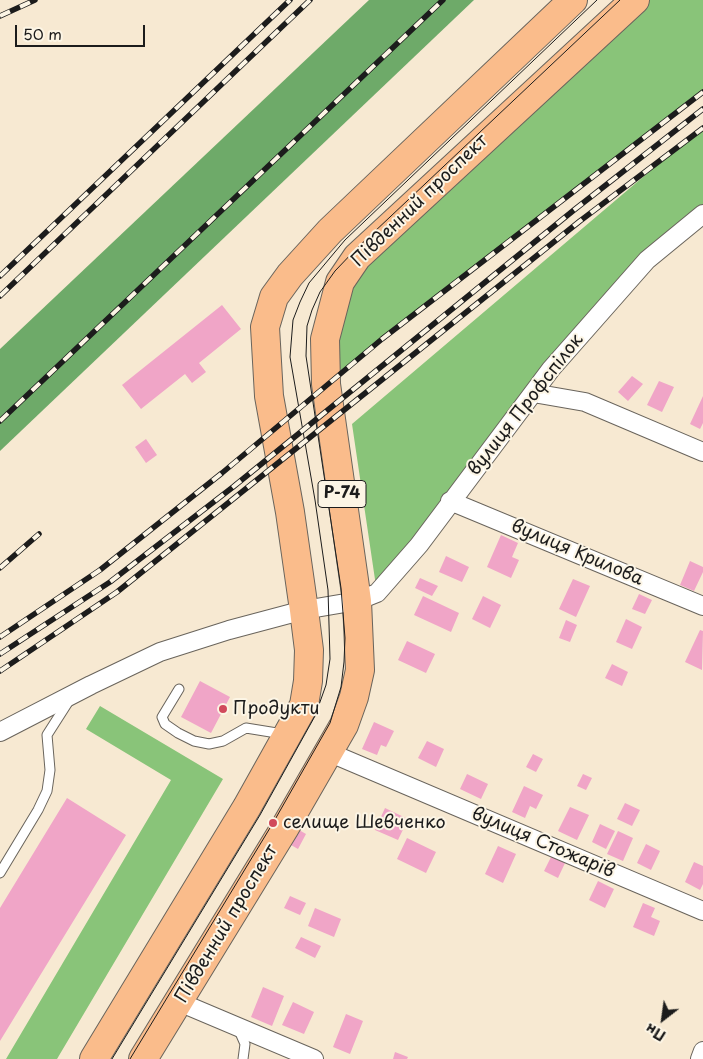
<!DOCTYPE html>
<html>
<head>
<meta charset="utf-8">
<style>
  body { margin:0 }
  #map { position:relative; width:703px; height:1059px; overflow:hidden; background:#f7e9d2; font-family:"Playpen Sans",sans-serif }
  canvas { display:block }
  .north { position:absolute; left:638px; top:994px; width:50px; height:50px; -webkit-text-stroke:4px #fcf5e5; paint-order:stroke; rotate:210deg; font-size:14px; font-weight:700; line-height:20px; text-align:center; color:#1c1c1c }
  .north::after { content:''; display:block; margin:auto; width:18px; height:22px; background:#1c1c1c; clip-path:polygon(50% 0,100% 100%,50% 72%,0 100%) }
  .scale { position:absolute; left:15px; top:25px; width:130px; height:22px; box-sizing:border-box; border:2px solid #1c1c1c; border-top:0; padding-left:6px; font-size:15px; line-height:18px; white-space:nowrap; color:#1c1c1c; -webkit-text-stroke:4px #fcf5e5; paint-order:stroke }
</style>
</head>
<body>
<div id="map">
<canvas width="703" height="1059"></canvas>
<div class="north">Пн</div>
<div class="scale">50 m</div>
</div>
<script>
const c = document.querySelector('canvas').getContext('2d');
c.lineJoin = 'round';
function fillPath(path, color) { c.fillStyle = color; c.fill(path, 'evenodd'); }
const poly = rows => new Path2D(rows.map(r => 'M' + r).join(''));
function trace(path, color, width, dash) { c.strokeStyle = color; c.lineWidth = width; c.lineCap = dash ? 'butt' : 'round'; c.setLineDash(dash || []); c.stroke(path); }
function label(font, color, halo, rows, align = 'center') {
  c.font = font + ' "Playpen Sans",sans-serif'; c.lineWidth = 4; c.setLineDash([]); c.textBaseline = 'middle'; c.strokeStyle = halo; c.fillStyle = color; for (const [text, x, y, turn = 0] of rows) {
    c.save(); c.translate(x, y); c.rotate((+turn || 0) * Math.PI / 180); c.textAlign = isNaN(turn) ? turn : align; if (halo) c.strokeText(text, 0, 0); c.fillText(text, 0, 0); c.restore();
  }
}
fillPath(poly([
  [635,0,703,0,703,92,569,194,326,384,340,282],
  [703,128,703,214,647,260,377,593,352,424,676,149],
  [100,706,223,779,57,1059,6,1059,171,780,86,729]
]), '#89c479');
fillPath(poly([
  [369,0,474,0,0,451,0,349]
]), '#6eaa69');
fillPath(poly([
  [222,305,241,329,199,363,206,372,192,383,185,374,141,409,122,385],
  [632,376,643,384,628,401,618,392],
  [659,381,674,387,662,412,647,405],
  [703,396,703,423,700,429,690,424],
  [146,439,157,455,146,463,135,447],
  [501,535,518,543,512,557,519,560,511,578,487,567],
  [446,556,469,567,462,582,439,572],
  [690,561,703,567,703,572,694,591,680,585],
  [420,578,438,586,432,596,415,588],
  [573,579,590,586,576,617,559,609],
  [639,594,652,600,645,614,632,609],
  [423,596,459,613,451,632,414,615],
  [483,596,501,605,490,628,472,619],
  [626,619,642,627,632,649,616,642],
  [566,620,577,625,570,642,559,638],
  [700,630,703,631,702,670,685,662],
  [407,641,435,654,426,673,398,660],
  [612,664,628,672,622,686,605,678],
  [200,681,230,697,211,733,181,717],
  [374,722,394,731,386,747,381,745,377,755,362,749],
  [427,741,444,749,436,767,418,758],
  [533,754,543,759,536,772,526,767],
  [467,774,488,784,481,799,460,789],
  [583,774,592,778,586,790,577,786],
  [524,786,543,795,536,809,530,806,525,818,512,812],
  [67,798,126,835,0,1041,0,908],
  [625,803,640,810,632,826,617,819],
  [570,807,589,815,577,840,558,831],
  [385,808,408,819,398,840,375,830],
  [600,824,615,831,606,849,592,842],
  [299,830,306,834,298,849,291,845],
  [618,831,633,838,623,861,607,854],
  [407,838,436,852,426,873,397,859],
  [646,844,660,851,651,870,637,863],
  [498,846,516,854,503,883,485,874],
  [551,857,565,863,558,878,544,871],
  [694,862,703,866,703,884,700,890,685,882],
  [598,881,614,889,605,908,589,900],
  [290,896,306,903,300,915,284,908],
  [643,903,655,908,651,917,660,921,654,936,633,927],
  [315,908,341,919,334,937,308,926],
  [301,937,321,946,315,958,295,948],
  [263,987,284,996,272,1026,251,1017],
  [293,1002,314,1012,304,1034,282,1025],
  [346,1014,363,1021,350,1054,333,1047],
  [395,1052,408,1057,407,1059,393,1059]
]), '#f0a5c7');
const service = poly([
  [179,689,162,717,165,724,178,733,194,741,209,744,223,741,246,728,283,734],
  [0,873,38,810,47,791,50,770,47,735,70,699],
  [238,1028,245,1044,243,1059]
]);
const minor = poly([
  [533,393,585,402,703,452],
  [450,501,703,606],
  [0,732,91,685,160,652,229,630,304,610,357,601,377,593,419,545,551,369,647,260,703,214],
  [328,752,703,911],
  [179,1002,314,1059],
  [700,1059,703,1051]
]);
const primary = poly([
  [94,1059,247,807,304,705,308,681,309,650,304,610,290,512,269,396,265,327,274,297,290,275,330,231,573,0],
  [143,1059,284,829,344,725,354,697,360,670,357,601,326,384,325,339,340,282,357,257,635,0]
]);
trace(service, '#69645c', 11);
trace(minor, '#69645c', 20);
trace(primary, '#69645c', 30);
trace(service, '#fff', 9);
trace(minor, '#fff', 18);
trace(primary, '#fabc8b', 28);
trace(poly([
  [112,1059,260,815,315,716,326,685,330,659,328,590,315,500,290,357,293,320,300,302,309,283,345,240,597,0],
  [130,1059,273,823,330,723,341,687,344,662,345,638,341,588,306,356,307,326,312,310,320,292,335,271,355,250,620,0]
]), '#1c1c1c', 1);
const rail = poly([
  [0,16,35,0],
  [0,276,290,0],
  [0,296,310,0],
  [0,421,443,0],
  [0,568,39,534],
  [0,637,100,570,222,473,382,339,703,92],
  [0,654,110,582,233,487,574,210,703,109],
  [0,671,117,592,580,221,703,128]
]);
trace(rail, '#1c1c1c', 5.5);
trace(rail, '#fcf5e5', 4, [11]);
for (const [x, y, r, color] of [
  [223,709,5,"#d1495b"],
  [273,823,5,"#d1495b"]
]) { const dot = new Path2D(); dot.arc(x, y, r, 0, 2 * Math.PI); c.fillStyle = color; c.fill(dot); trace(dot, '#fcf5e5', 2); }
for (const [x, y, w] of [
  [342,494,48]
]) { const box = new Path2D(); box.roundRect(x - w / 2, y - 13.5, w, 27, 4); c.fillStyle = '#fcf5e5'; c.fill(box); trace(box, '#1c1c1c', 1); }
label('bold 16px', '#1c1c1c', null, [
  ["Р-74",342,494]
]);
label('18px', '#1c1c1c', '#fcf5e5', [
  ["Південний проспект",420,201,-44],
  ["вулиця Профспілок",526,405,-52],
  ["вулиця Крилова",577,553,23],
  ["вулиця Стожарів",543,843,23],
  ["Південний проспект",227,924,-59]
]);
label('18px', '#1c1c1c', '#fcf5e5', [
  ["Продукти",233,709],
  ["селище Шевченко",283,823]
], 'left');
</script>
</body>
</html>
